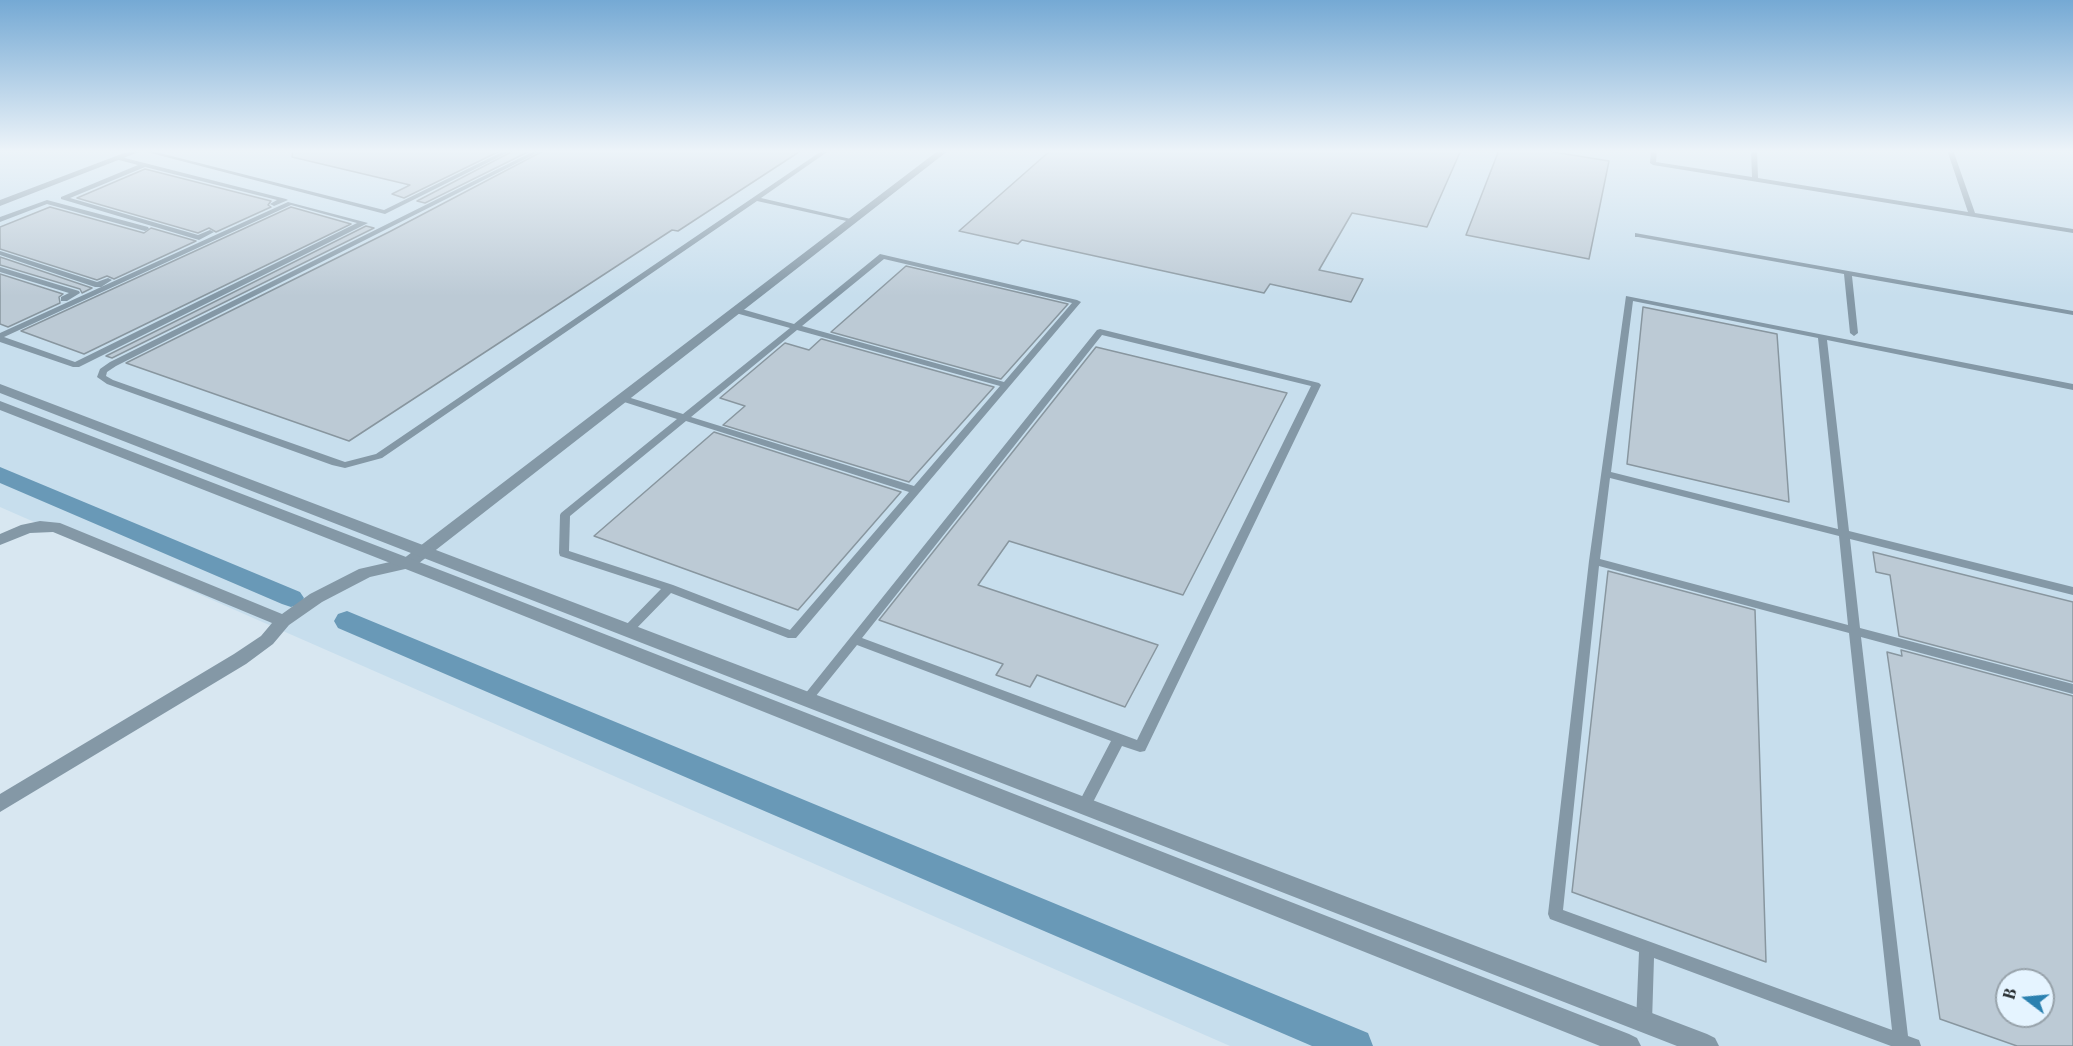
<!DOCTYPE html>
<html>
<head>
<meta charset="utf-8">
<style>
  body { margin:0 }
  #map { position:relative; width:2073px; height:1046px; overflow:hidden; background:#d8e7f1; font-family:"Playfair Display",serif }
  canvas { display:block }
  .north { position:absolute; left:1995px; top:968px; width:60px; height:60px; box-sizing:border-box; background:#e5f4ff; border:2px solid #97a2aa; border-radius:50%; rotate:286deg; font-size:16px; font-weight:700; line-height:24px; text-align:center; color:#21272a }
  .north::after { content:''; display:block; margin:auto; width:21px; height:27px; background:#2b81b0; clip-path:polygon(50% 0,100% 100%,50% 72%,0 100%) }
</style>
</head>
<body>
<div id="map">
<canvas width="2073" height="1046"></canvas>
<div class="north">B</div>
</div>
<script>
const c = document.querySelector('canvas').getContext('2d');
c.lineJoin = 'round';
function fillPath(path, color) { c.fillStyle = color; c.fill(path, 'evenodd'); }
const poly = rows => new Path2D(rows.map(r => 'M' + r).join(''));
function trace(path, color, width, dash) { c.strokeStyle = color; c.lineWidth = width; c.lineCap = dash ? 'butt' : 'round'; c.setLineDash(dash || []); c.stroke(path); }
fillPath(poly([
  [0,150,2073,150,2073,1046,1230,1046,0,507],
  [2007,980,2043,980,2043,1016,2007,1016]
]), '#c7deed');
fillPath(poly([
  [0,467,300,592,304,598,300,604,291,607,282,604,0,483,0,467],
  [347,611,1368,1033,1373,1046,1312,1046,338,628,334,621,338,614,347,611]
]), '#6999b7');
const building = poly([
  [293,150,502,150,404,198,392,194,410,185,292,157,293,150],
  [515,150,532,150,425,203,417,201,515,150],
  [545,150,802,150,678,231,672,230,349,441,126,363,389,232,545,150],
  [1051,150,1461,150,1427,227,1352,213,1319,270,1363,279,1351,302,1270,284,1264,293,1022,240,1018,244,959,231,1051,150],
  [1499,150,1541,150,1609,161,1589,259,1466,235,1499,150],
  [145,169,271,201,268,205,271,207,216,232,209,228,198,233,77,198,145,169],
  [50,207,144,233,151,228,196,241,114,279,107,276,97,280,0,249,0,227,50,207],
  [291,207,351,224,84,354,21,331,291,207],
  [366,226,374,228,112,358,106,356,366,226],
  [0,257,92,288,82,293,80,289,0,265,0,257],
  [906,266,1068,304,1001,379,831,332,906,266],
  [0,274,63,294,59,297,60,303,8,327,0,324,0,274],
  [1643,307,1777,334,1789,502,1627,464,1643,307],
  [821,339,822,339,994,387,909,482,723,425,745,406,720,398,785,343,809,350,821,339],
  [1096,347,1287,393,1183,595,1009,541,978,585,1158,645,1125,707,1037,675,1030,687,996,675,1003,664,879,620,1096,347],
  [714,432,901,492,798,610,594,536,714,432],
  [1873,552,2073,602,2073,682,1899,636,1890,575,1876,572,1873,552],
  [1608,571,1755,610,1766,962,1572,892,1608,571],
  [1901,650,2073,696,2073,1046,2017,1046,1940,1019,1887,652,1902,656,1901,650],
  [2007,980,2043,980,2043,1016,2007,1016,2007,980]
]);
fillPath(building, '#bccad5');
trace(building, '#88969f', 1.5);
fillPath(poly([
  [139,150,148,150,384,210,506,150,513,150,385,214,139,150],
  [536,150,543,150,116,366,107,372,106,376,113,380,345,462,376,454,823,150,830,150,761,198,855,220,851,222,757,201,382,458,345,468,332,465,107,384,97,377,100,369,110,362,536,150],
  [1651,150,1657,150,1656,162,1752,177,1751,150,1757,150,1758,178,1968,212,1947,150,1953,150,1975,213,2073,229,2073,233,1653,165,1650,163,1651,150],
  [117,156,286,199,288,200,274,206,270,204,277,200,145,167,70,198,198,235,210,230,214,232,199,240,61,199,61,197,138,165,115,159,115,157,117,156],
  [47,200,148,227,149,229,145,231,47,204,0,222,0,217,47,200],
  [288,202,368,223,79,367,73,367,0,342,0,333,288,202],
  [291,205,357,223,75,362,4,337,291,205],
  [1635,233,2073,311,2073,315,1852,276,1858,333,1854,336,1850,333,1844,274,1638,237,1635,237,1635,233],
  [0,251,97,282,108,278,112,280,101,287,95,287,0,255,0,251],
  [880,254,1077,300,1081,302,796,638,788,638,671,593,632,633,624,633,622,630,624,627,661,589,560,556,559,553,560,515,561,513,677,419,618,400,616,398,621,395,683,414,790,328,732,312,732,308,738,308,794,324,880,254],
  [884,259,1072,303,1004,382,802,326,884,259],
  [797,330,1000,386,914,486,691,417,797,330],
  [686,421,909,492,790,630,673,585,569,551,570,516,686,421],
  [0,267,79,291,80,293,67,301,61,301,61,297,69,293,0,272,0,267],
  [1626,296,2073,384,2073,390,1827,340,1849,531,2073,587,2073,595,1850,539,1860,628,2073,684,2073,694,1861,637,1908,1036,1919,1040,1921,1046,1891,1046,1654,958,1652,1022,1650,1028,1644,1030,1638,1028,1636,1022,1639,952,1550,919,1548,914,1589,561,1626,296],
  [1633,301,1818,338,1838,529,1611,472,1633,301],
  [1610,478,1839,536,1848,625,1600,559,1610,478],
  [1599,566,1849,633,1892,1030,1563,910,1599,566],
  [1100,329,1319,383,1321,385,1145,751,1140,752,1122,746,1089,810,1084,812,1079,810,1077,806,1111,741,857,645,811,702,807,704,803,702,801,699,1097,330,1100,329],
  [1102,335,1311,386,1137,740,862,638,1102,335]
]), '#8498a6');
fillPath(poly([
  [939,150,949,150,414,567,370,577,322,602,289,625,273,644,246,664,0,812,0,794,234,654,261,636,272,623,53,532,30,533,0,545,0,534,21,525,40,521,60,523,282,614,310,594,359,569,403,559,939,150]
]), '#8498a6');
fillPath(poly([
  [132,150,144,150,0,206,0,200,132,150],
  [0,384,1707,1034,1715,1038,1719,1046,1677,1046,0,393,0,384],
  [0,401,466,580,1629,1034,1637,1038,1641,1046,1600,1046,454,588,0,410,0,401]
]), '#8498a6');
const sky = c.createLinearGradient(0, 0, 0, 296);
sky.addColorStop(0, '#75a9d4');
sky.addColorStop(0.51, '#edf4f9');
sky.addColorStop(1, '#edf4f900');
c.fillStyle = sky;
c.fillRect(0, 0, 2073, 296);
</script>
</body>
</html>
